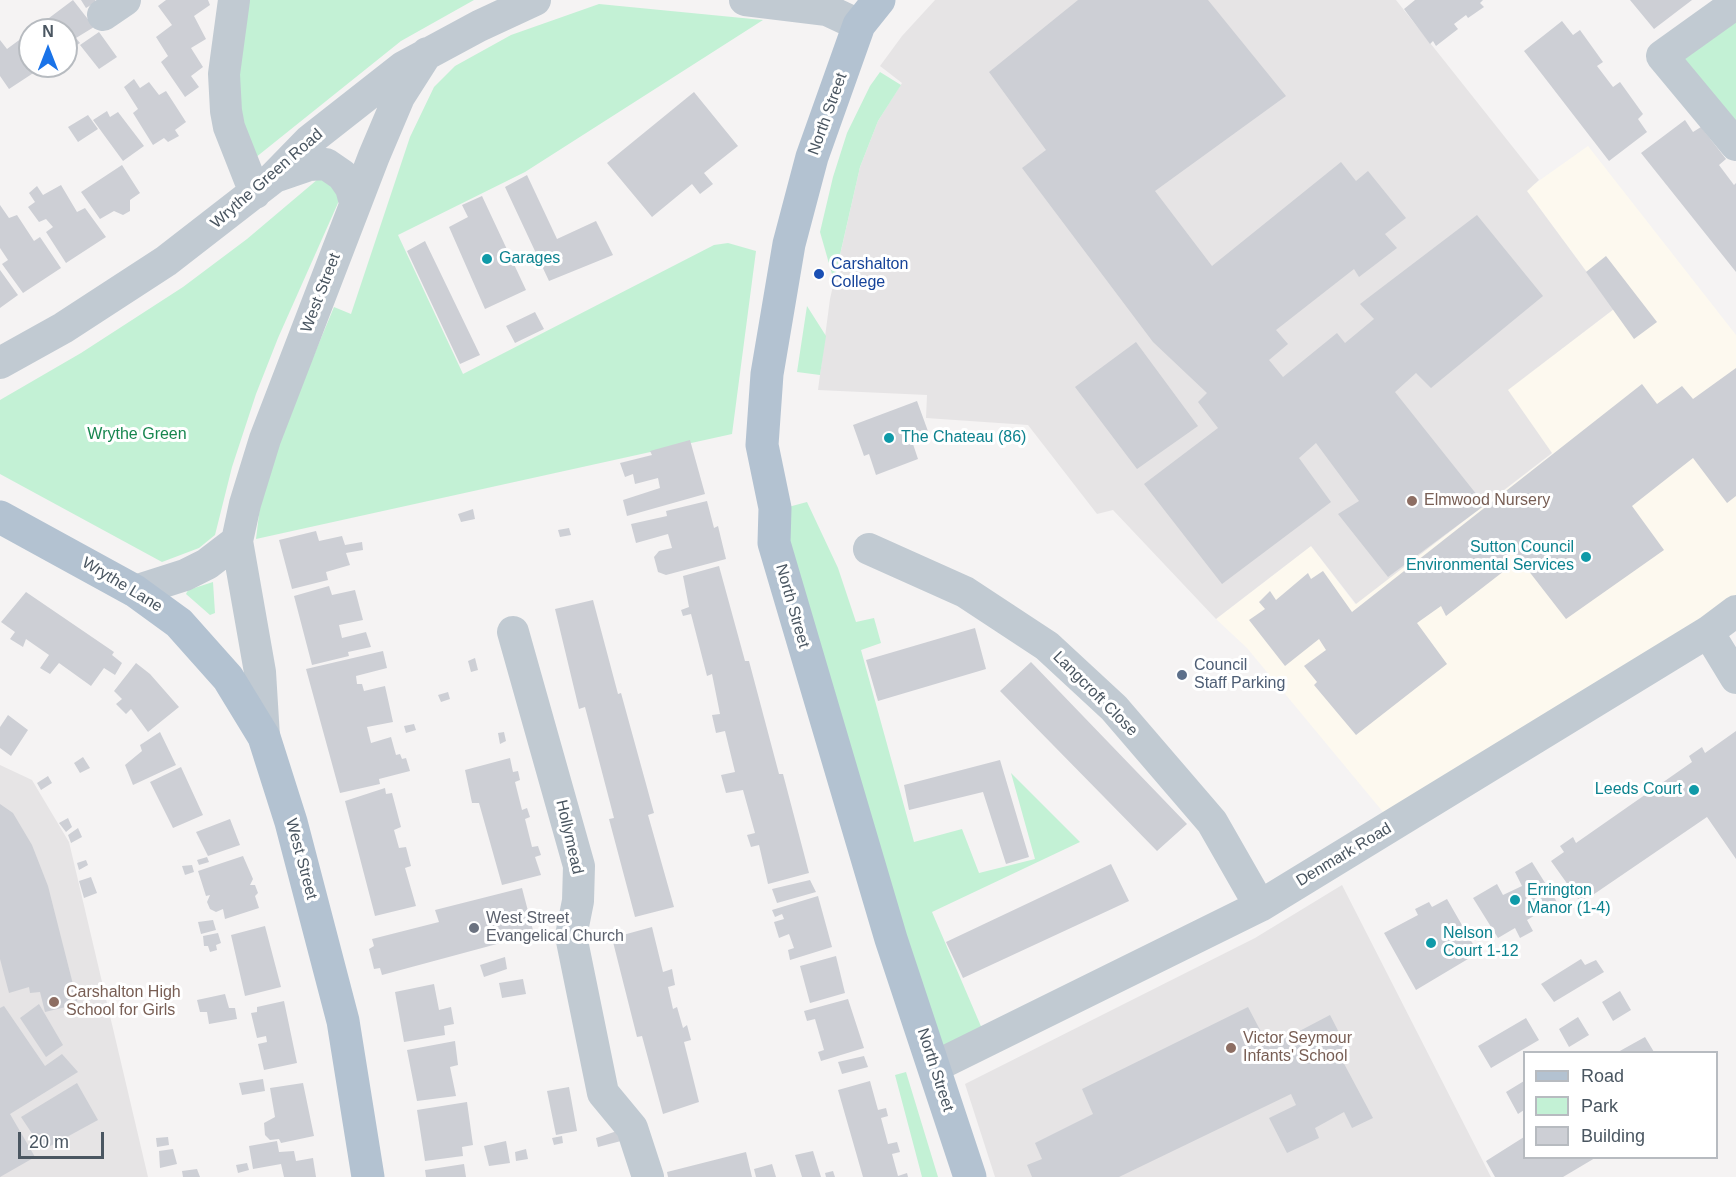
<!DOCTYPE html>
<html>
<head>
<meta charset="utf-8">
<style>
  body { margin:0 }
  #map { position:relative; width:1736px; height:1177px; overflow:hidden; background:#f5f3f3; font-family:Helvetica,sans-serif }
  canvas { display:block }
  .legend { position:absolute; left:1523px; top:1051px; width:195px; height:108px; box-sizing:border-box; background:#fff; border:2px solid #b7bbc0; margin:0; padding:8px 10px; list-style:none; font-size:18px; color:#4a5661 }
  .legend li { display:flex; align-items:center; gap:12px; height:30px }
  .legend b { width:30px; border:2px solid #b7bbc0 }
  .north { position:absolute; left:18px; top:18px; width:60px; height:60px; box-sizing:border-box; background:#fff; border:2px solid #b7bbc0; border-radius:50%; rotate:0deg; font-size:16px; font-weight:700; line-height:24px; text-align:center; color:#4a5661 }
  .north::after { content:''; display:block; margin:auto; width:21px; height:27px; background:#1a73e8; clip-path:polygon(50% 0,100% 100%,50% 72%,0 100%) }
  .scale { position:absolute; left:18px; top:1132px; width:86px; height:27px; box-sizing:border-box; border:3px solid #4a5661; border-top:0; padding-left:8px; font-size:18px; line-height:21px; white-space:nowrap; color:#4a5661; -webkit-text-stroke:4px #fff; paint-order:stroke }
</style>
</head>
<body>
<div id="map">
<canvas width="1736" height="1177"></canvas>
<ul class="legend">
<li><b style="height:8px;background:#b3c2d1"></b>Road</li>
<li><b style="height:16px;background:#c3f1d5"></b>Park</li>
<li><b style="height:16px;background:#cdcfd5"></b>Building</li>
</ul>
<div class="north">N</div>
<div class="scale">20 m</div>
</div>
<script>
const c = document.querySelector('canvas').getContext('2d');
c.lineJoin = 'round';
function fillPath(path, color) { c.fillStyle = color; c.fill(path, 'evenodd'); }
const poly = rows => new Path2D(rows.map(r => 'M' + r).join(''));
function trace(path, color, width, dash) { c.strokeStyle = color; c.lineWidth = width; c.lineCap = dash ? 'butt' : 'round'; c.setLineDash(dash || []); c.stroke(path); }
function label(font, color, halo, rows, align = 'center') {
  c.font = font + ' Helvetica,sans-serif'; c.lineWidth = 6; c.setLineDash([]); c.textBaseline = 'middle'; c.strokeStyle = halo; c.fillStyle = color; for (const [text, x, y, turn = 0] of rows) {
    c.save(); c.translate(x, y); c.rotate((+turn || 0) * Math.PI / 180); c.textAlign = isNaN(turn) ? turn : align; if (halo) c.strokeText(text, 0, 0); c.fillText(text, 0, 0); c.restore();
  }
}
fillPath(poly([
  [1588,146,1736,335,1736,595,1694,628,1388,818,1247,648,1216,619,1311,546,1355,604,1552,454,1507,390,1614,309,1526,190]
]), '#fdf9ef');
fillPath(poly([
  [935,0,1396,0,1539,180,1527,191,1614,309,1508,390,1552,453,1356,604,1311,546,1216,619,1113,510,1097,514,1028,425,926,418,927,395,818,390,830,299,860,167,878,121,902,83,880,66,902,36],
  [0,765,32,780,69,842,148,1177,0,1177],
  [1342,885,1491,1177,995,1177,965,1084,1255,938]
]), '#e6e4e5');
fillPath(poly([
  [246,0,474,0,401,41,255,158,239,110,238,70],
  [599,4,763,20,525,172,398,235,463,374,714,245,728,243,756,251,732,434,256,539,260,506,273,453,334,307,351,314,410,137,434,87,455,66,511,35],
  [1736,8,1736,135,1671,55],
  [880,72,901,85,878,121,860,167,834,281,820,232,833,177,847,133,870,86],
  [318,179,331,181,339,197,338,203,278,338,256,394,232,467,215,535,199,548,162,562,0,474,0,400,81,353,183,287,247,239],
  [807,306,826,336,820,375,797,372],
  [807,502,838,568,856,622,874,618,881,643,861,650,914,842,962,829,979,873,1035,859,1011,773,1080,842,932,912,986,1038,934,1067,777,510],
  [213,582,215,613,210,615,186,594,188,590],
  [906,1072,938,1177,922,1177,895,1075]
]), '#c3f1d5');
fillPath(poly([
  [73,0,94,27,76,38,80,43,66,52,66,30,33,30],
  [81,0,95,0,96,2,86,8],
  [166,0,208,0,210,5,194,16,206,39,191,48,203,67,191,76,199,87,185,97,161,62,168,56,156,37,172,25,158,6],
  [1078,0,1208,0,1286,96,1155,191,1212,266,1341,162,1356,181,1368,171,1406,218,1385,234,1397,248,1359,277,1354,269,1276,330,1288,344,1269,360,1283,377,1337,333,1345,343,1374,319,1360,304,1477,215,1543,296,1431,388,1416,373,1395,392,1485,505,1388,577,1338,514,1359,501,1316,443,1299,458,1331,502,1222,584,1144,484,1218,428,1198,402,1207,393,1153,342,1022,168,1046,150,989,72],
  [1415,0,1483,0,1480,3,1484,7,1468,18,1466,15,1454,24,1458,29,1436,46,1433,41,1430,44,1404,9],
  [1630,0,1692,0,1654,29],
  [1562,21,1573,35,1580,30,1603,62,1597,66,1613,87,1620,82,1643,114,1638,119,1647,132,1609,161,1524,51],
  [30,32,30,66,44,66,9,89,0,76,0,40,7,49],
  [99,32,117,57,99,69,80,45],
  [134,79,140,88,149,82,159,95,166,91,186,122,175,130,179,136,168,142,164,138,153,145,133,113,138,109,124,87],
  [694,92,738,146,704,173,713,184,700,194,692,184,652,217,607,163],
  [107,111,110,117,118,112,144,146,123,161,93,120],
  [88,115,98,129,78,142,68,127],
  [1685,120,1693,132,1701,127,1726,159,1719,165,1734,185,1736,183,1736,272,1641,153],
  [122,165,140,193,130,200,130,211,123,215,114,211,100,219,81,192],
  [527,175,557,239,596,221,613,255,549,281,505,187],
  [61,185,77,212,85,208,106,237,66,263,46,232,53,227,46,219,39,222,28,207,35,202,29,193,37,186,43,195],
  [482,196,526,290,485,309,449,227,468,217,462,205],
  [0,205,9,218,17,215,34,241,40,237,61,268,23,293,2,264,8,260,0,248],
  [425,241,480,355,460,364,407,251],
  [1606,256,1657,322,1634,339,1586,272],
  [0,270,18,295,0,308],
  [535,312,544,329,515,343,506,326],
  [1136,342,1198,426,1137,469,1075,387],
  [1736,368,1736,496,1727,503,1693,458,1632,506,1664,550,1566,619,1514,552,1498,563,1504,571,1446,616,1441,606,1417,623,1447,664,1356,735,1314,685,1317,682,1304,666,1326,650,1319,639,1285,666,1249,620,1265,609,1259,602,1270,591,1276,600,1308,573,1311,579,1323,571,1352,612,1642,384,1657,404,1682,386,1693,399],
  [917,401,929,434,912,441,918,459,876,475,869,454,864,456,853,425],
  [690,440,705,494,627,516,623,500,660,488,658,478,635,484,633,474,625,477,620,463,652,455,650,451],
  [707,501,714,528,718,526,726,559,666,575,658,572,654,557,659,551,672,548,668,534,636,543,631,524,667,516,666,511],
  [473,509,475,519,461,522,458,514],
  [569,528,571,535,560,537,558,530],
  [316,531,319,541,342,536,345,545,362,542,363,550,346,553,350,565,326,572,328,580,292,589,279,540],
  [719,566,745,661,749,661,779,774,783,774,809,873,768,884,759,845,751,847,747,835,755,833,743,790,726,793,721,775,735,772,725,731,716,733,712,715,720,714,712,674,707,676,691,614,683,616,681,610,689,607,683,576],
  [329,586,332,595,355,590,363,620,339,625,342,638,366,632,371,647,348,652,349,656,312,665,294,596],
  [26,592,114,652,112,655,122,663,115,675,104,668,91,686,59,663,50,674,40,668,49,655,26,639,23,647,10,639,15,632,1,622],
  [593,600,618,694,621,693,654,813,648,815,674,907,635,917,609,819,614,818,585,707,579,709,555,609],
  [975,628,986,669,878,701,866,660],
  [383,651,387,668,356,676,357,684,362,684,364,691,385,686,393,722,367,727,371,743,391,737,396,755,400,754,402,759,406,758,410,771,379,779,380,784,340,793,306,669],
  [475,658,478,670,471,672,468,661],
  [1031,662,1187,824,1157,851,1000,691],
  [136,663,150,674,179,707,148,732,131,709,126,714,116,704,122,699,114,691],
  [448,692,450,699,441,702,438,695],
  [8,715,28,730,11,756,0,748,0,727],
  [414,724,416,730,406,733,404,726],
  [1736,731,1736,859,1707,817,1581,903,1551,861,1564,852,1560,846,1573,837,1576,843,1692,762,1689,756,1702,747,1705,753],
  [160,732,176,765,133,785,125,765,142,751,140,745],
  [504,732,506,741,500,744,498,733],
  [83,757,90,768,80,773,74,763],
  [510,758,513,772,518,771,520,780,515,782,522,810,527,808,530,817,525,819,532,847,538,846,541,855,535,857,541,875,502,885,479,803,472,803,465,770],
  [1000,760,1029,857,1006,864,983,792,909,810,904,785],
  [181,767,203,815,173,828,150,782],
  [48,776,52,783,41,790,37,783],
  [385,788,386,794,392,793,401,827,394,830,399,848,406,847,411,866,405,868,416,906,375,916,345,801],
  [0,804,13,813,32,845,48,886,78,1004,45,1012,40,992,30,993,29,987,9,993,0,959],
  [68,818,72,827,66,832,59,823],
  [230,819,240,845,208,856,196,832],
  [78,828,82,837,71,843,68,835],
  [243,856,253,879,250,885,255,885,258,893,255,896,259,908,225,919,223,909,216,912,210,909,207,902,210,895,206,896,198,871],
  [207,857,209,862,199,865,197,860],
  [86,860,88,865,79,870,77,863],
  [1532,862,1557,902,1527,920,1533,931,1520,938,1515,928,1498,938,1473,898,1497,884,1503,895,1522,886,1515,872],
  [1111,864,1129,901,963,978,946,942],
  [192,865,194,872,185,875,182,866],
  [91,877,97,893,84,898,79,881],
  [810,880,816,892,777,903,772,889],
  [522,888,534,934,382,975,380,968,374,969,369,949,374,946,372,939,439,922,435,910],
  [818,896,832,947,790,960,788,950,794,948,789,934,779,938,774,922,784,919,782,914,775,917,772,910],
  [1447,899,1478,953,1416,990,1384,933,1418,915,1415,909,1429,902,1432,907],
  [213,920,216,930,201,934,198,922],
  [265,926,281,987,245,996,231,935],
  [652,927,663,972,672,969,675,985,668,987,673,1009,677,1007,683,1028,687,1025,691,1040,684,1042,699,1102,663,1114,642,1036,637,1037,612,938],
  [218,933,221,943,216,945,217,950,210,952,208,946,204,946,203,936],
  [836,956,845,993,810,1003,800,966],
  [505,957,507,969,484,977,480,965],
  [1581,959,1585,965,1596,960,1604,972,1554,1002,1541,984],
  [523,979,526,994,502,998,499,983],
  [434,984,439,1010,451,1007,454,1024,444,1026,445,1035,404,1042,395,992],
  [1620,991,1631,1010,1613,1021,1602,1002],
  [225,994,229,1008,235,1008,237,1019,209,1024,207,1012,200,1012,197,1000],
  [848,999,864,1048,821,1061,818,1052,824,1050,815,1019,807,1021,804,1011],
  [284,1001,297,1063,264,1070,258,1044,267,1042,266,1036,257,1038,251,1013,257,1012,257,1007],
  [39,1004,63,1045,46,1057,20,1018],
  [4,1006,45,1066,62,1054,78,1072,10,1114,35,1157,0,1177,0,1008],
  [1248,1007,1269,1047,1330,1015,1350,1054,1341,1058,1373,1118,1352,1128,1344,1112,1315,1128,1319,1138,1287,1153,1269,1118,1296,1105,1291,1094,1119,1177,1032,1177,1027,1165,1042,1159,1035,1143,1093,1114,1082,1089],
  [1578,1017,1589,1035,1569,1047,1559,1029],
  [1526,1018,1539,1040,1491,1068,1478,1046],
  [1645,1037,1654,1052,1618,1052],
  [455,1041,458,1065,450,1067,456,1096,417,1101,407,1050],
  [864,1056,868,1067,842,1074,838,1062],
  [263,1079,265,1091,242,1095,239,1083],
  [870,1081,878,1110,886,1108,888,1116,881,1118,888,1144,897,1142,900,1152,892,1154,898,1176,907,1173,908,1177,863,1177,838,1090],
  [1524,1081,1524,1110,1518,1114,1506,1092],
  [77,1083,98,1120,43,1150,21,1117],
  [303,1083,314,1136,281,1143,279,1139,270,1140,265,1135,264,1123,275,1117,270,1088],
  [569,1087,577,1131,556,1135,547,1091],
  [467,1102,473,1145,462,1147,463,1156,425,1161,417,1110],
  [617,1131,621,1141,598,1147,596,1138],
  [562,1136,563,1143,554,1145,552,1138],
  [168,1137,169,1145,157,1147,156,1138],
  [1524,1137,1524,1158,1595,1158,1563,1177,1495,1177,1486,1161],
  [277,1141,279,1152,294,1151,296,1161,313,1158,316,1177,284,1177,281,1164,253,1169,249,1146],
  [506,1141,510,1163,489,1166,484,1146],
  [173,1149,177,1164,160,1168,159,1151],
  [526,1149,528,1159,516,1161,515,1152],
  [813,1151,821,1177,802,1177,795,1155],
  [746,1152,752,1177,668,1177,667,1172],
  [247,1163,249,1170,238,1173,236,1165],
  [464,1164,466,1177,426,1177,425,1170],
  [772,1164,776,1177,756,1177,754,1169],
  [197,1169,200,1177,183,1177,182,1171],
  [833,1171,835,1177,826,1177,825,1173]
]), '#cdcfd5');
trace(poly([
  [234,0,224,74,226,111,229,127,255,193],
  [745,0,827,10,859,25],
  [1736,3,1662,56,1736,145],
  [103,15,125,0],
  [274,177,309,165,326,164,342,175,351,188,355,203],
  [0,363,63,328,166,261,273,178,310,140,403,67,479,26,535,0],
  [869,549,965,592,1047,646,1114,708,1212,822,1260,906],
  [135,591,185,575,207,564,237,541],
  [513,632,579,866,578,901,571,936,603,1093,632,1128,648,1177],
  [1708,632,1736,678],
  [264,737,260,672,237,541,245,504,265,439,374,156,399,97,427,53],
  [934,1067,1260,906,1708,632,1736,611]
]), '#c1cad2', 32);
trace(poly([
  [879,0,859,25,812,157,789,244,767,374,762,445,775,508,774,543,891,939,970,1177],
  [0,517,135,591,179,623,228,678,264,737,291,822,343,1021,368,1177]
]), '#b3c2d1', 33);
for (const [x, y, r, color] of [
  [487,259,6,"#0f9aa8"],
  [819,274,6,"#1a4fb4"],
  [889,438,6,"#0f9aa8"],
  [1412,501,6,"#8d6e63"],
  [1586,557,6,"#0f9aa8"],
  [1182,675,6,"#5c6f8a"],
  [1694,790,6,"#0f9aa8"],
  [1515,900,6,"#0f9aa8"],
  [474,928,6,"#6b7280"],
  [1431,943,6,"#0f9aa8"],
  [54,1002,6,"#8d6e63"],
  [1231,1048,6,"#8d6e63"]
]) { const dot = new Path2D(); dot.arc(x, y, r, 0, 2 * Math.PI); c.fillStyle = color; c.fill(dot); trace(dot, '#fff', 2); }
label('16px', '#4a5661', '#fff', [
  ["North Street",828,114,-70],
  ["Wrythe Green Road",267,179,-41],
  ["West Street",321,293,-69],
  ["Wrythe Lane",122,585,31],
  ["North Street",792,606,74],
  ["Langcroft Close",1095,694,45],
  ["Hollymead",569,837,77],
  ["Denmark Road",1344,855,-31],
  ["West Street",301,859,75],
  ["North Street",935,1070,72]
]);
label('16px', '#0d838f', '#fff', [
  ["Garages",499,259],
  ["The Chateau (86)",901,438],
  ["Sutton Council",1574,548,"right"],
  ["Environmental Services",1574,566,"right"],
  ["Leeds Court",1682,790,"right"],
  ["Errington",1527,891],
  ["Manor (1-4)",1527,909],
  ["Nelson",1443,934],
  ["Court 1-12",1443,952]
], 'left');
label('16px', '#164399', '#fff', [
  ["Carshalton",831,265],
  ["College",831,283]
], 'left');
label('16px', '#17864f', '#fff', [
  ["Wrythe Green",137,435]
]);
label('16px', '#785e54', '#fff', [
  ["Elmwood Nursery",1424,501],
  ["Carshalton High",66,993],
  ["School for Girls",66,1011],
  ["Victor Seymour",1243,1039],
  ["Infants' School",1243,1057]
], 'left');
label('16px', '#4e5e75', '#fff', [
  ["Council",1194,666],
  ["Staff Parking",1194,684]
], 'left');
label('16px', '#5b616d', '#fff', [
  ["West Street",486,919],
  ["Evangelical Church",486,937]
], 'left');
</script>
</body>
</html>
